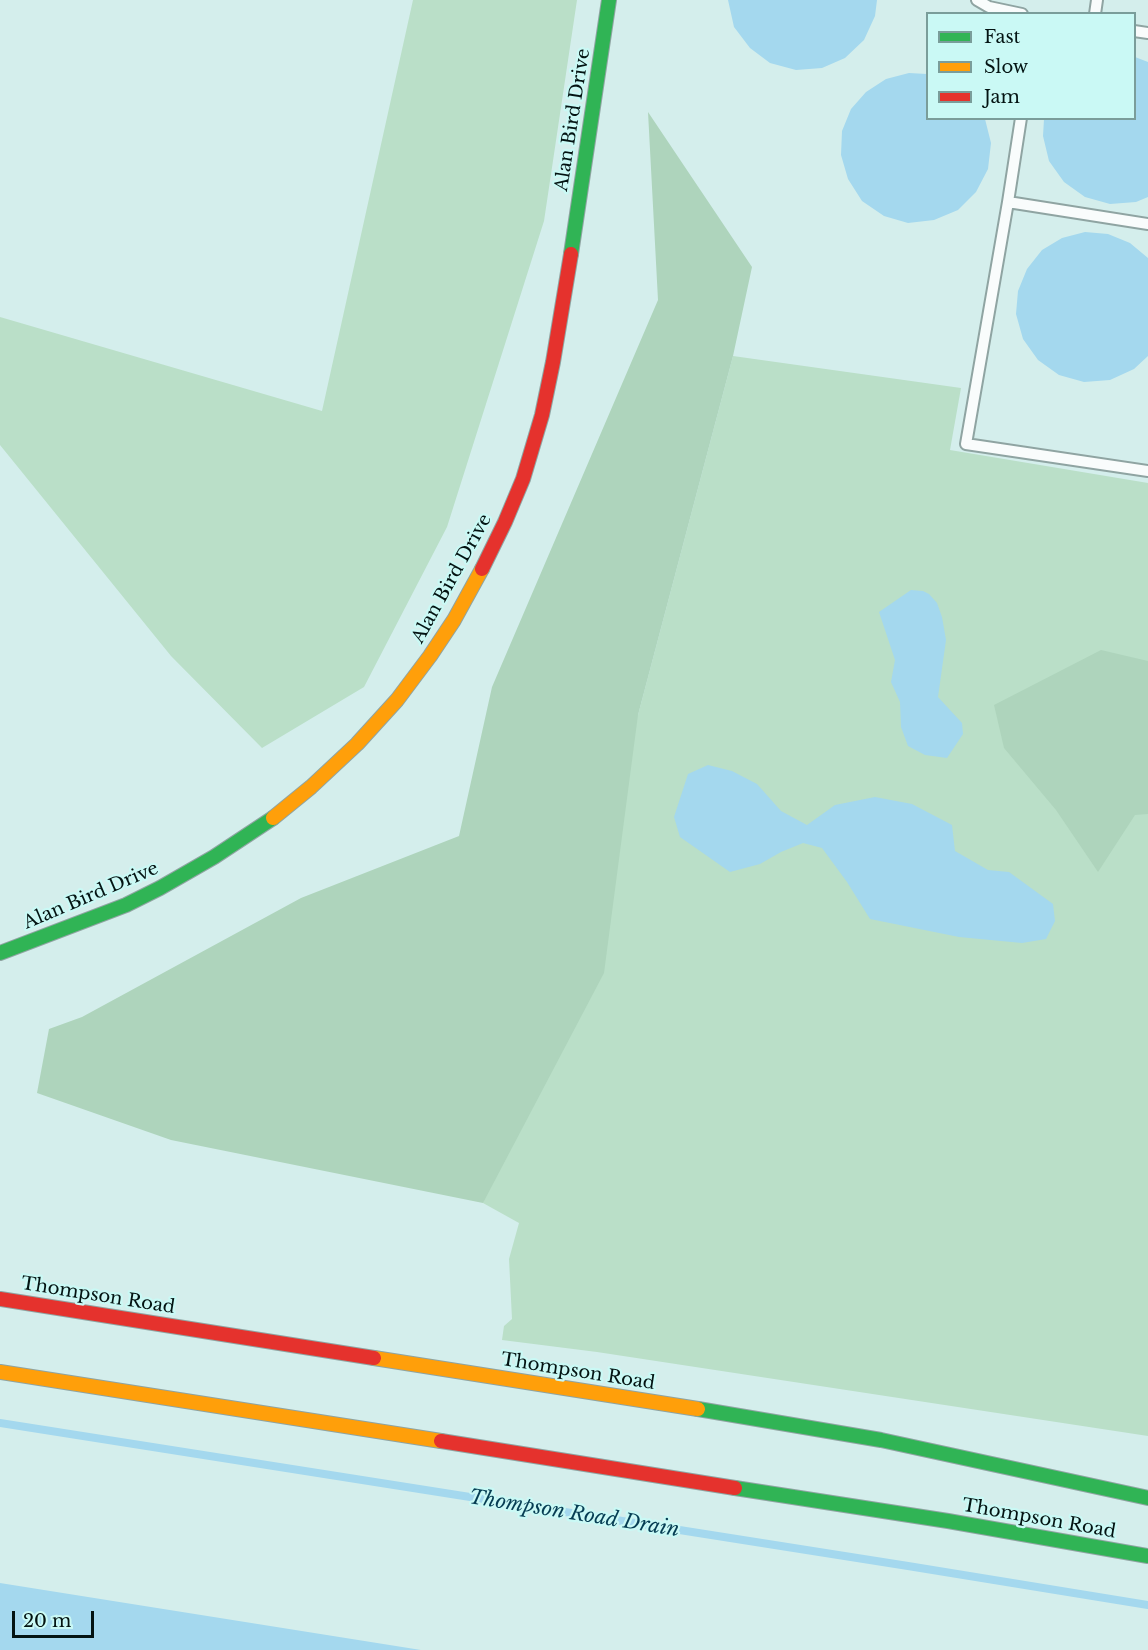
<!DOCTYPE html>
<html>
<head>
<meta charset="utf-8">
<style>
  body { margin:0 }
  #map { position:relative; width:1148px; height:1650px; overflow:hidden; background:#d4eeec; font-family:"Libre Baskerville",serif }
  canvas { display:block }
  .legend { position:absolute; left:926px; top:12px; width:210px; height:108px; box-sizing:border-box; background:#caf9f5; border:2px solid #7a9d9a; margin:0; padding:8px 10px; list-style:none; font-size:18px; color:#031312 }
  .legend li { display:flex; align-items:center; gap:12px; height:30px }
  .legend b { width:30px; border:2px solid #7a9d9a }
  .scale { position:absolute; left:12px; top:1611px; width:82px; height:27px; box-sizing:border-box; border:3px solid #031312; border-top:0; padding-left:8px; font-size:18px; line-height:21px; white-space:nowrap; color:#031312; -webkit-text-stroke:4px #caf9f5; paint-order:stroke }
</style>
</head>
<body>
<div id="map">
<canvas width="1148" height="1650"></canvas>
<ul class="legend">
<li><b style="height:8px;background:#30b455"></b>Fast</li>
<li><b style="height:8px;background:#ff9f0a"></b>Slow</li>
<li><b style="height:8px;background:#e5322d"></b>Jam</li>
</ul>
<div class="scale">20 m</div>
</div>
<script>
const c = document.querySelector('canvas').getContext('2d');
c.lineJoin = 'round';
function fillPath(path, color) { c.fillStyle = color; c.fill(path, 'evenodd'); }
const poly = rows => new Path2D(rows.map(r => 'M' + r).join(''));
function trace(path, color, width, dash) { c.strokeStyle = color; c.lineWidth = width; c.lineCap = dash ? 'butt' : 'round'; c.setLineDash(dash || []); c.stroke(path); }
function label(font, color, halo, rows, align = 'center') {
  c.font = font + ' "Libre Baskerville",serif'; c.lineWidth = 4.5; c.setLineDash([]); c.textBaseline = 'middle'; c.strokeStyle = halo; c.fillStyle = color; for (const [text, x, y, turn = 0] of rows) {
    c.save(); c.translate(x, y); c.rotate((+turn || 0) * Math.PI / 180); c.textAlign = isNaN(turn) ? turn : align; if (halo) c.strokeText(text, 0, 0); c.fillText(text, 0, 0); c.restore();
  }
}
fillPath(poly([
  [413,0,577,0,544,221,447,527,364,687,262,748,171,656,0,445,0,317,322,411],
  [733,356,961,388,950,450,1148,483,1148,1436,597,1352,502,1340,504,1326,512,1319,509,1259,519,1223,483,1203,493,953,638,715]
]), '#badfc8');
fillPath(poly([
  [648,112,752,267,733,356,638,715,604,973,483,1203,171,1140,37,1093,49,1029,82,1017,301,898,459,836,492,687,658,300],
  [1101,650,1148,661,1148,814,1135,815,1098,872,1056,810,1004,748,994,705]
]), '#aed4bc');
fillPath(poly([
  [728,0,877,0,875,16,864,40,845,58,822,68,796,70,770,63,750,48,734,27],
  [1135,57,1148,62,1148,197,1136,202,1110,204,1085,197,1064,182,1049,161,1043,136,1044,119,1134,118],
  [909,73,927,74,928,118,985,119,991,143,988,169,976,192,958,210,934,220,908,223,884,216,862,201,848,179,841,155,842,131,851,109,866,92,886,79],
  [1085,232,1108,234,1130,243,1148,258,1148,356,1134,369,1110,380,1084,382,1059,375,1038,360,1023,339,1016,314,1018,291,1027,269,1042,250,1062,238],
  [911,590,923,591,929,594,937,603,942,617,946,640,938,697,962,723,963,734,947,758,925,755,908,746,901,727,900,702,891,682,895,660,879,612],
  [708,765,732,771,757,784,781,811,807,825,835,805,875,797,912,804,952,825,955,851,988,870,1009,872,1053,904,1055,921,1046,939,1022,943,959,937,870,919,847,882,822,848,803,843,781,852,760,864,730,872,680,837,674,817,688,774],
  [0,1583,421,1650,0,1650]
]), '#a4d8ee');
trace(poly([
  [0,1423,908,1566,1148,1605]
]), '#a4d8ee', 8);
const lane = poly([
  [977,0,989,7,1022,14],
  [1095,14,1097,0],
  [1134,31,1148,33],
  [1021,118,1008,202,966,444,1148,471],
  [1008,202,1148,224]
]);
const fast = poly([
  [571,254,609,0],
  [0,953,126,905,160,888,214,857,273,818],
  [698,1409,881,1440,1148,1498],
  [735,1488,948,1521,1148,1556]
]);
const slow = poly([
  [273,818,311,787,357,744,397,700,430,656,454,620,482,569],
  [374,1358,698,1409],
  [0,1372,441,1441]
]);
const jam = poly([
  [482,569,505,522,523,479,542,415,553,362,571,254],
  [0,1299,374,1358],
  [441,1441,735,1488]
]);
trace(lane, '#8fa4a2', 14);
trace(fast, '#8fa4a2', 16);
trace(slow, '#8fa4a2', 16);
trace(jam, '#8fa4a2', 16);
trace(lane, '#f9fcfc', 10);
trace(fast, '#30b455', 14);
trace(slow, '#ff9f0a', 14);
trace(jam, '#e5322d', 14);
label('18px', '#031312', '#caf9f5', [
  ["Alan Bird Drive",573,120,-81],
  ["Alan Bird Drive",452,579,-61],
  ["Alan Bird Drive",91,896,-23],
  ["Thompson Road",98,1296,9],
  ["Thompson Road",578,1372,9],
  ["Thompson Road",1039,1519,10]
]);
label('italic 20px', '#063d53', '#caf9f5', [
  ["Thompson Road Drain",574,1514,9]
]);
</script>
</body>
</html>
